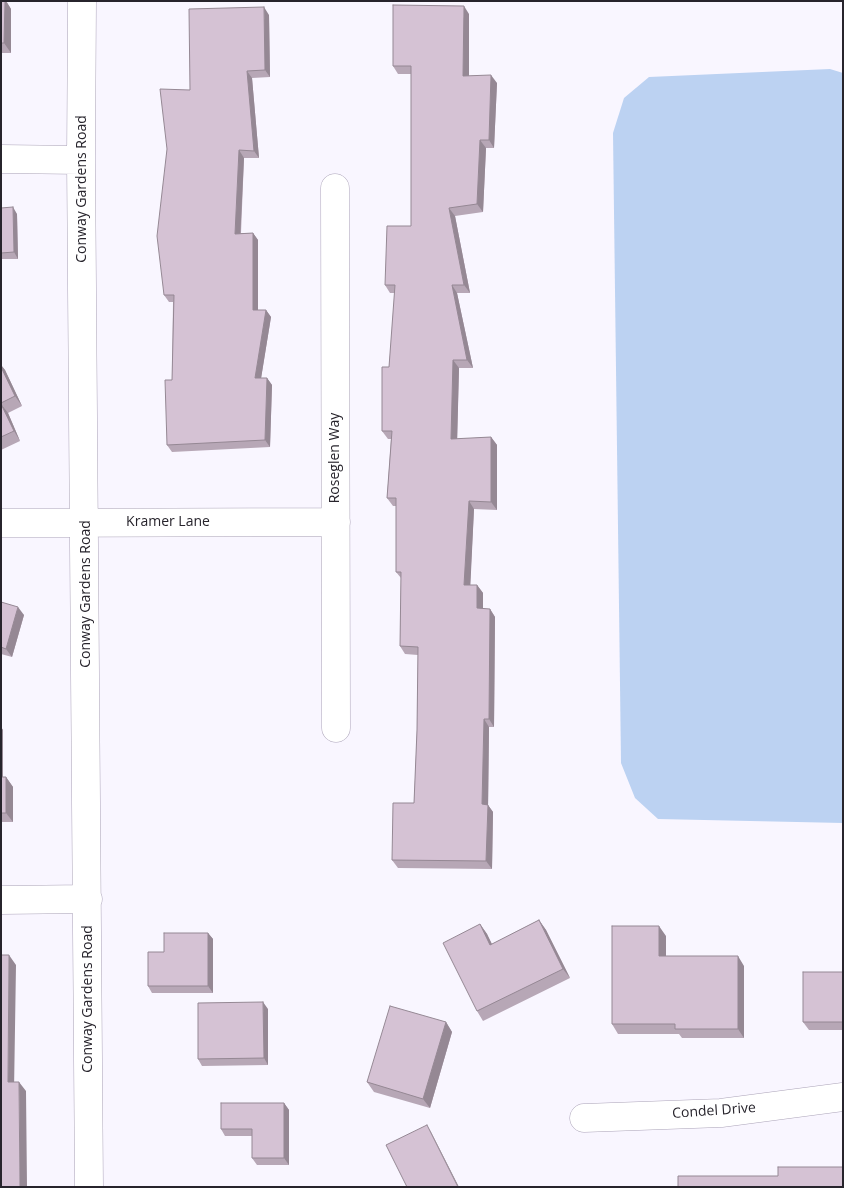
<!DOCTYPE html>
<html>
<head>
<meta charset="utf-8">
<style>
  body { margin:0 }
  #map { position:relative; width:844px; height:1188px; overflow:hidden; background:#f9f6ff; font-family:"Open Sans",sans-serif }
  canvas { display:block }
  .frame { position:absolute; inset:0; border:2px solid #27242c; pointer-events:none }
</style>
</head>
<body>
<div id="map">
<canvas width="844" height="1188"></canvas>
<div class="frame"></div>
</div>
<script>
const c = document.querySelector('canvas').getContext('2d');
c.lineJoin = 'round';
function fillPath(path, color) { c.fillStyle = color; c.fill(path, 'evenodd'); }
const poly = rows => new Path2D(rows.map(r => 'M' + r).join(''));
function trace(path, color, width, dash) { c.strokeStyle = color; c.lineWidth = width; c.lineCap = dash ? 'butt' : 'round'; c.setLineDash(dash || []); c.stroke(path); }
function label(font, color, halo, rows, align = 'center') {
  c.font = font + ' "Open Sans",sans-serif'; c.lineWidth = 4; c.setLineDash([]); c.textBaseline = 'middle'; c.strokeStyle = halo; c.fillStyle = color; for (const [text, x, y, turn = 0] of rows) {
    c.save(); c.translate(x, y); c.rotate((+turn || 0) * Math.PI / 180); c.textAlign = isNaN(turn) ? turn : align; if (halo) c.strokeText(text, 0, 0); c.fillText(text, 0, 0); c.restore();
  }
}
fillPath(poly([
  [830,69,843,73,843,823,658,819,635,798,621,763,613,133,624,98,649,77]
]), '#bcd2f2');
const minor = poly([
  [82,1,81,160,89,1187],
  [1,159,81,160],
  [335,188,336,728],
  [1,523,336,522],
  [1,900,88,899],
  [584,1118,721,1113,843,1097]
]);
trace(minor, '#aba3b8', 29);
trace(minor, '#fff', 28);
fillPath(poly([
  [1,1,6,1,11,9,11,53,1,53],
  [469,14,469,76,497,83,494,148,486,148,483,212,455,216,470,293,457,293,473,368,459,368,457,439,491,437,497,445,497,510,474,509,470,585,477,585,483,593,483,609,490,609,495,617,494,727,489,727,488,805,493,812,492,869,398,868,392,860,414,803,417,730,418,655,405,654,400,646,401,578,396,572,396,506,393,506,387,498,391,439,388,439,382,431,389,367,395,293,390,293,385,285,411,226,411,74,398,74,393,66],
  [269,15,270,77,252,78,259,158,244,158,241,233,253,233,258,240,258,310,266,310,271,317,261,378,267,378,272,385,270,447,172,452,167,445,172,380,173,302,169,302,164,295,167,149,190,90],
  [1,208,17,214,18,259,1,259],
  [1,365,5,370,22,406,8,413,20,441,1,450],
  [1,602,24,615,12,657,1,654],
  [1,727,3,730,3,777,6,777,13,787,13,822,1,822],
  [539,920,546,930,570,978,483,1021,477,1011,480,924,487,934,492,944],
  [208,933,213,939,213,993,152,993,148,986,164,952],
  [666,936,666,956,744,966,744,1038,682,1038,679,1034,618,1034,612,1024],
  [843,972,843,1030,809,1030,803,1022],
  [268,1009,268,1065,202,1066,198,1059],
  [446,1022,452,1032,430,1108,374,1092,367,1082],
  [284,1103,289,1110,289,1165,257,1165,252,1158,252,1136,225,1136,221,1129]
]), '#b7a7b6');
fillPath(poly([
  [5,1,6,1,11,9,11,53,4,43],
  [464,6,469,14,469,84,463,76],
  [264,7,269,15,270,77,265,70],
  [247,71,252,78,259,158,254,151],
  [491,75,497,83,494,148,489,140],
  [480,140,486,148,483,212,477,204],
  [239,150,244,158,240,241,235,234],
  [13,207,17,214,18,259,14,252],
  [449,208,455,216,470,293,464,285],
  [253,233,258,240,258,317,253,310],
  [452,285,457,293,473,368,467,360],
  [266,310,271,317,260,385,255,378],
  [453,360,459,368,457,447,451,439],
  [1,365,5,370,22,406,15,396,1,367],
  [267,378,272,385,270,447,265,440],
  [1,404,8,413,20,441,14,431],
  [491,437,497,445,497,510,491,502],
  [469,501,474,509,470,593,464,585],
  [477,585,483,593,483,616,477,608],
  [18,607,24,615,12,657,6,649],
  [490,609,495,617,494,727,489,719],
  [484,719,489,727,488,812,482,804],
  [1,727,3,730,3,786,1,784],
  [6,777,13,787,13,822,6,813],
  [488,805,493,812,492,869,486,861],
  [539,920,546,930,570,978,563,969],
  [480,924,487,934,497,955,490,945],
  [659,926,666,936,666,966,659,956],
  [208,933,213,939,213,993,208,986],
  [9,955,16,965,14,1091,8,1082],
  [738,956,744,966,744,1038,738,1029],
  [263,1002,268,1009,268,1065,264,1058],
  [446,1022,452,1032,430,1108,423,1099],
  [19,1082,26,1091,27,1187,20,1187],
  [284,1103,289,1110,289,1165,284,1158],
  [427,1125,431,1132,459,1187,458,1187]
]), '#958894');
const building = poly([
  [1,1,5,1,4,43,1,43,1,1],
  [393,5,464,6,463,76,491,75,489,140,480,140,477,204,449,208,464,285,452,285,467,360,453,360,451,439,491,437,491,502,469,501,464,585,477,585,477,608,490,609,489,719,484,719,482,804,488,805,486,861,392,860,393,803,414,803,417,730,418,647,400,646,401,572,396,572,396,498,387,498,392,431,382,431,382,367,389,367,395,285,385,285,387,226,411,226,411,66,393,66,393,5],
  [264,7,265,70,247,71,254,151,239,150,235,234,253,233,253,310,266,310,255,378,267,378,265,440,167,445,165,380,172,380,174,295,164,295,157,236,167,149,160,89,190,90,189,9,264,7],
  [13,207,14,252,1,253,1,208,13,207],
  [1,367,15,396,1,403,1,367],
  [1,404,14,431,1,437,1,404],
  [1,602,18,607,6,649,1,647,1,602],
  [1,777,6,777,6,813,1,813,1,777],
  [539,920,563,969,477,1011,443,943,480,924,490,945,539,920],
  [612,926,659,926,659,956,738,956,738,1029,675,1029,675,1024,612,1024,612,926],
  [164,933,208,933,208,986,148,986,148,952,164,952,164,933],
  [1,955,9,955,8,1082,19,1082,20,1187,1,1187,1,955],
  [803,972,843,972,843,1022,803,1022,803,972],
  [263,1002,264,1058,198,1059,198,1003,263,1002],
  [390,1006,446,1022,423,1099,367,1082,390,1006],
  [221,1103,284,1103,284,1158,252,1158,252,1129,221,1129,221,1103],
  [427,1125,458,1187,407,1187,386,1145,427,1125],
  [778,1167,843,1167,843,1187,678,1187,678,1176,778,1176,778,1167]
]);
fillPath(building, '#d5c2d4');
trace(building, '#958894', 1);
label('14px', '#27242c', '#fff', [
  ["Conway Gardens Road",82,189,-90],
  ["Roseglen Way",335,458,-90],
  ["Kramer Lane",168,522],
  ["Conway Gardens Road",86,594,-90],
  ["Conway Gardens Road",88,999,-90],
  ["Condel Drive",714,1111,-4]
]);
</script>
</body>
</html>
